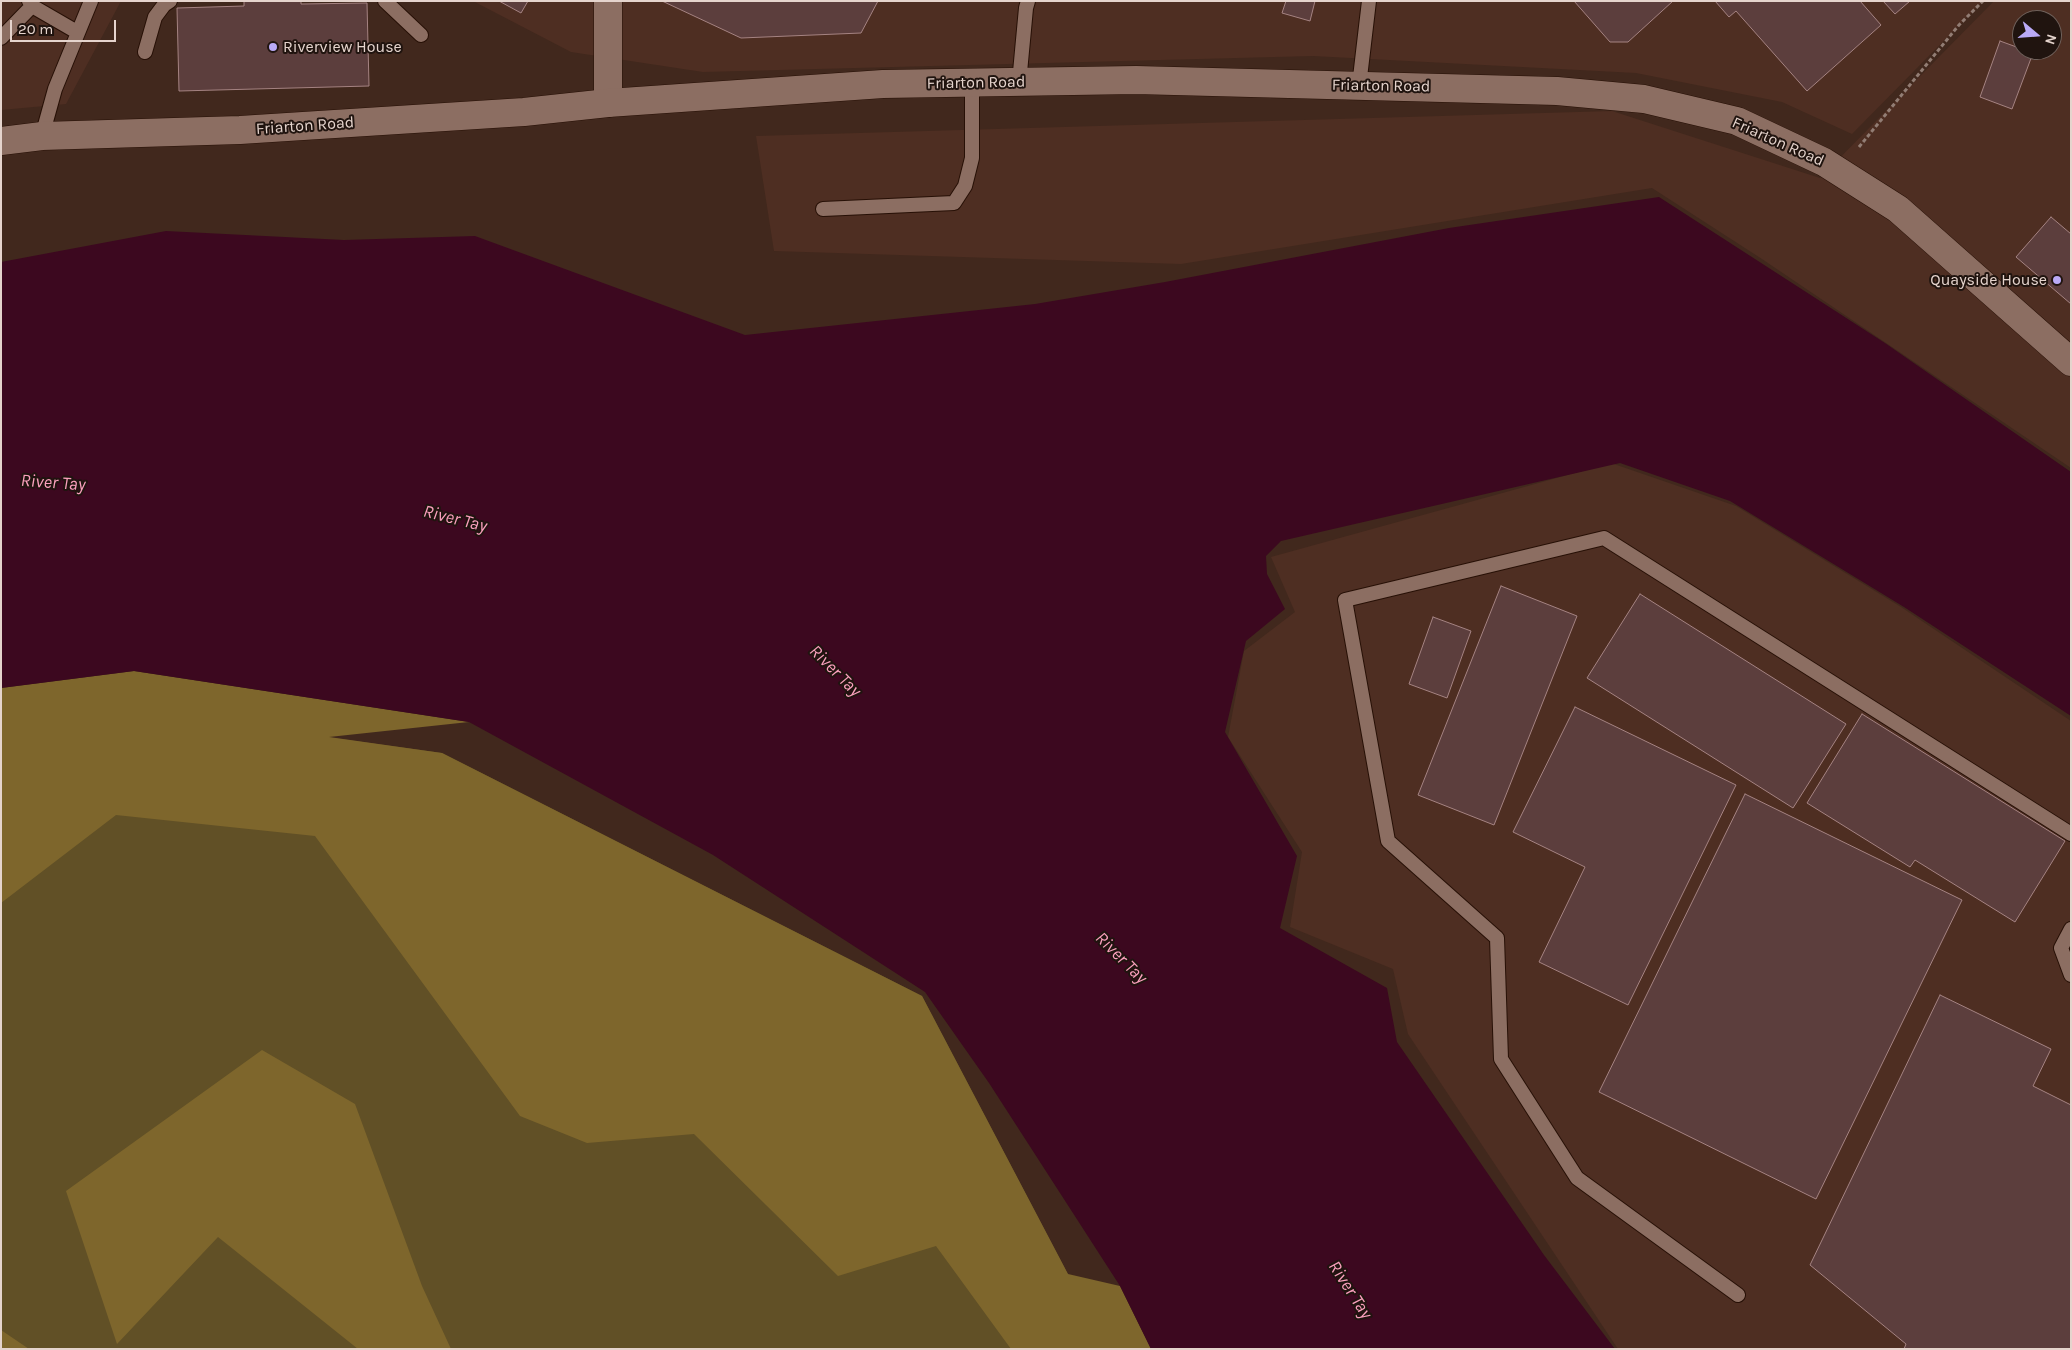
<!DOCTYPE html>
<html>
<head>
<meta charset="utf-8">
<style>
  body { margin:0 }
  #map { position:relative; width:2072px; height:1350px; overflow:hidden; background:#41281d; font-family:Karla,sans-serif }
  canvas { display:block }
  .frame { position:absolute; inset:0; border:2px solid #e5d4cd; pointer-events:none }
  .north { position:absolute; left:2012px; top:10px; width:50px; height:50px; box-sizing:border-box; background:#20140f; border:1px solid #6f615b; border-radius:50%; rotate:108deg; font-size:14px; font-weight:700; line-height:20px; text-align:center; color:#e5d4cd }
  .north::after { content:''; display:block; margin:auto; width:18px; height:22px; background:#baaaf7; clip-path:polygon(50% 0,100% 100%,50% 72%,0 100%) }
  .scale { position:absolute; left:10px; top:20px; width:106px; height:22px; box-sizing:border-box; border:2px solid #e5d4cd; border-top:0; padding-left:6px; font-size:15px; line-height:18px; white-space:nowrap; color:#e5d4cd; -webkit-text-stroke:4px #20140f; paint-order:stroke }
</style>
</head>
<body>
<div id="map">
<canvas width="2072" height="1350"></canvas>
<div class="frame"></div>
<div class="north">N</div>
<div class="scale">20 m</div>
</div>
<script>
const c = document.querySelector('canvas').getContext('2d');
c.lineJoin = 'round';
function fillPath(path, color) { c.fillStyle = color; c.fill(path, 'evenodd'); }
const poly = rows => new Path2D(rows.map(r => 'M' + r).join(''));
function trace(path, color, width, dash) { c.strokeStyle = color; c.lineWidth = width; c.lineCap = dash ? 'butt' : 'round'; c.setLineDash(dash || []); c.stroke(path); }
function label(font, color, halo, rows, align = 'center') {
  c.font = font + ' Karla,sans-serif'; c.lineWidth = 4; c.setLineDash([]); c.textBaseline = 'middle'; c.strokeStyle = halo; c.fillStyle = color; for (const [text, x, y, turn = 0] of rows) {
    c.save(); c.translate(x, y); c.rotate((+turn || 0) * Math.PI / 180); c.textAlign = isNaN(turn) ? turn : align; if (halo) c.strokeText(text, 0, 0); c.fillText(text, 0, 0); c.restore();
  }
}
fillPath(poly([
  [1,1,121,1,66,104,1,110],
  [473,1,1983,1,1852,134,1782,102,1636,73,1313,56,703,72,571,52],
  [1994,1,2071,1,2071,468,1762,259,1652,188,1181,264,774,251,756,136,1612,111,1820,178],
  [2022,20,2052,20,2052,50,2022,50],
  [1611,463,1736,506,1901,607,2071,721,2071,1349,1618,1349,1408,1034,1393,969,1290,927,1302,852,1228,737,1244,651,1295,612,1271,557]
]), '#4e2e22');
fillPath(poly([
  [1,692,442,753,922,996,1107,1349,1,1349]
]), '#615026');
fillPath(poly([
  [134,671,469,722,329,737,442,753,922,996,1068,1274,1120,1286,1151,1349,1011,1349,936,1246,838,1276,694,1134,587,1143,520,1116,315,836,116,815,1,903,1,688],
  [262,1050,355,1104,422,1286,451,1349,358,1349,218,1237,117,1344,66,1191],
  [1,1330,29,1349,1,1349]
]), '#7e662c');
fillPath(poly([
  [1659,197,1885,343,2071,472,2071,716,1904,607,1730,501,1620,463,1281,541,1266,556,1267,574,1285,609,1246,641,1225,732,1297,856,1280,928,1387,988,1397,1042,1544,1255,1615,1349,1151,1349,1120,1286,989,1083,925,992,713,855,469,722,134,671,1,688,1,262,166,231,344,240,475,236,745,335,1035,304,1165,282,1449,228]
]), '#3c081f');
const building = poly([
  [244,1,301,1,301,4,367,3,369,86,179,91,177,8,244,6,244,1],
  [499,1,528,1,521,13,499,1],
  [662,1,878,1,861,33,741,38,662,1],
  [1286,1,1315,1,1310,21,1282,13,1286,1],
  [1574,1,1673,1,1628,42,1610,42,1574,1],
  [1715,1,1860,1,1881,25,1807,91,1736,11,1729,17,1715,1],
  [1883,1,1910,1,1895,14,1883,1],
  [2000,41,2033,53,2012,109,1980,97,2000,41],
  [2051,217,2071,234,2071,304,2016,257,2051,217],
  [1501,586,1577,616,1494,825,1418,795,1501,586],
  [1640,594,1846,724,1793,808,1587,678,1640,594],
  [1433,617,1471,631,1447,698,1409,684,1433,617],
  [1575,707,1736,785,1628,1005,1539,962,1585,867,1513,832,1575,707],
  [1862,714,2065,841,2015,922,1915,860,1910,867,1807,803,1862,714],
  [1745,794,1962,900,1816,1199,1599,1092,1745,794],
  [1940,995,2051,1049,2033,1086,2071,1105,2071,1349,1904,1349,1906,1344,1810,1265,1940,995]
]);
fillPath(building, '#5c3e3d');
trace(building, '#a58382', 1);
const service = poly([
  [29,1,32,6,77,32],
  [385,1,421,35],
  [1,38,32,6],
  [145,52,155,17,164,5,170,1],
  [1019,83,1026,8,1028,1],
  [1359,86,1369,1],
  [42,136,55,89,91,1],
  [823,209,954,203,965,186,972,158,972,83],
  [2071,929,2061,948,2071,975],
  [1738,1295,1577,1178,1501,1059,1497,938,1388,841,1345,600,1604,538,2071,834]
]);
const minor = poly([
  [608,103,608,1]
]);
const tertiary = poly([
  [1,141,42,136,240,130,524,112,608,103,883,84,1136,80,1557,91,1644,99,1737,121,1824,162,1898,209,2071,362]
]);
trace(service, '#271006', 16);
trace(minor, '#271006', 29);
trace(tertiary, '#271006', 29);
trace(poly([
  [1859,147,1959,25,1983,1]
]), '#927d74', 3, [4, 2.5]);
trace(service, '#8c6e62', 14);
trace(minor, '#8c6e62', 28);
trace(tertiary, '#8c6e62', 28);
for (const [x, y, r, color] of [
  [273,47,5,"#baaaf7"],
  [2057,280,5,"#baaaf7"]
]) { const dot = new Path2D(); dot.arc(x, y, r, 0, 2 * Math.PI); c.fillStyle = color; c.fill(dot); trace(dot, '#20140f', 2); }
label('16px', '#e5d4cd', '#20140f', [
  ["Riverview House",283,47],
  ["Quayside House",2047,280,"right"]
], 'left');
label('16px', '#e5d4cd', '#20140f', [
  ["Friarton Road",976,83,-1],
  ["Friarton Road",1381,86,1],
  ["Friarton Road",305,126,-4],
  ["Friarton Road",1778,142,24]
]);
label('italic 18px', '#faa0bd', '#20140f', [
  ["River Tay",53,483,4],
  ["River Tay",455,519,14],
  ["River Tay",835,671,45],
  ["River Tay",1121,958,45],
  ["River Tay",1350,1290,57]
]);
</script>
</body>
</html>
